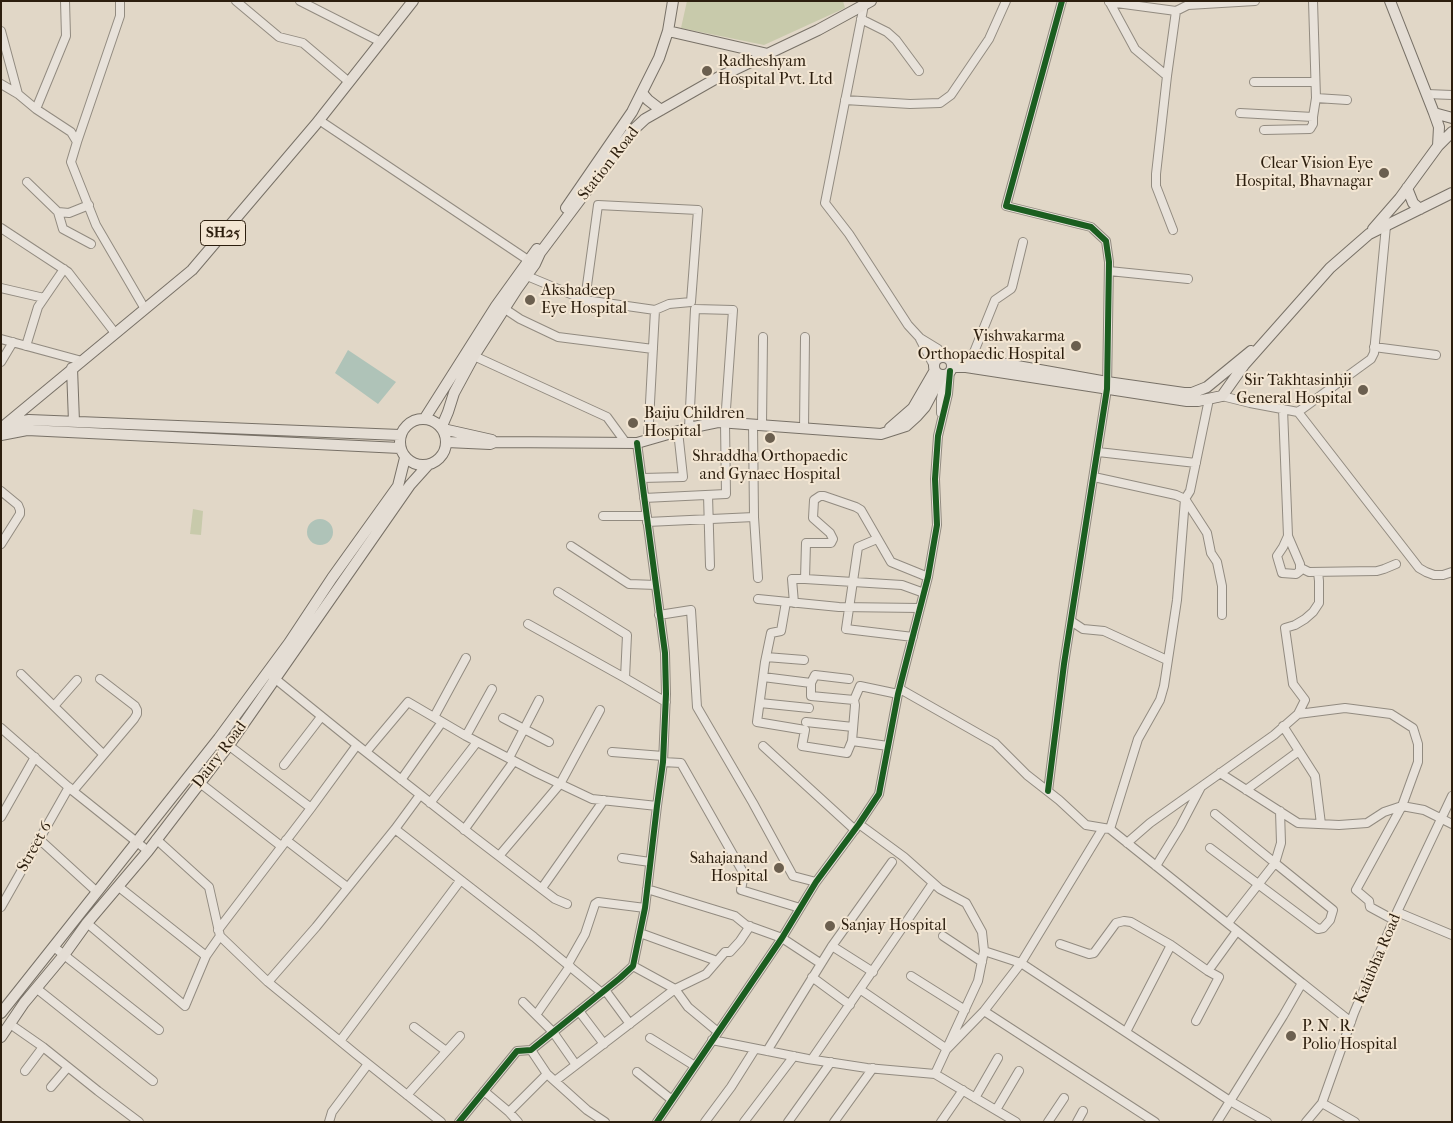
<!DOCTYPE html>
<html>
<head>
<meta charset="utf-8">
<style>
  body { margin:0 }
  #map { position:relative; width:1453px; height:1123px; overflow:hidden; background:#e1d7c7; font-family:"IM FELL French Canon",serif }
  canvas { display:block }
  .frame { position:absolute; inset:0; border:2px solid #2c1e0e; pointer-events:none }
</style>
</head>
<body>
<div id="map">
<canvas width="1453" height="1123"></canvas>
<div class="frame"></div>
</div>
<script>
const c = document.querySelector('canvas').getContext('2d');
c.lineJoin = 'round';
function fillPath(path, color) { c.fillStyle = color; c.fill(path, 'evenodd'); }
const poly = rows => new Path2D(rows.map(r => 'M' + r).join(''));
function trace(path, color, width, dash) { c.strokeStyle = color; c.lineWidth = width; c.lineCap = dash ? 'butt' : 'round'; c.setLineDash(dash || []); c.stroke(path); }
function label(font, color, halo, rows, align = 'center') {
  c.font = font + ' "IM FELL French Canon",serif'; c.lineWidth = 4; c.setLineDash([]); c.textBaseline = 'middle'; c.strokeStyle = halo; c.fillStyle = color; for (const [text, x, y, turn = 0] of rows) {
    c.save(); c.translate(x, y); c.rotate((+turn || 0) * Math.PI / 180); c.textAlign = isNaN(turn) ? turn : align; if (halo) c.strokeText(text, 0, 0); c.fillText(text, 0, 0); c.restore();
  }
}
fillPath(poly([
  [687,1,843,1,845,8,764,45,681,28],
  [193,509,203,511,201,535,190,534]
]), '#c8caab');
fillPath(poly([
  [348,350,396,382,378,404,335,373],
  '307 532a13 13 0 1 1 26 0a13 13 0 1 1-26 0Z'
]), '#afc3b8');
const minor = poly([
  [236,1,279,37,303,43,349,82],
  [300,1,381,42],
  [1109,1,1135,49,1167,76,1176,11,1188,5,1255,1],
  [1313,1,1316,98,1347,100],
  [1109,2,1176,11],
  [864,5,825,203,849,234,908,325,920,338,938,349,944,357],
  [861,19,887,32,896,40,919,71],
  [1,31,18,94],
  [1167,76,1156,174,1156,186,1173,230],
  [1254,82,1315,82],
  [1,84,18,94,36,109,66,36,65,1],
  [1427,94,1452,95],
  [845,100,910,104,940,103,951,95,989,39,1006,1],
  [36,109,71,132,77,142,120,16,120,1],
  [1240,113,1313,117,1316,98],
  [319,120,531,262],
  [1264,130,1310,129,1313,124,1313,116],
  [77,142,71,162,96,225,145,309],
  [27,182,58,212,69,213,89,205],
  [58,212,63,229,91,244],
  [1,228,68,272,115,333],
  [1109,271,1188,279],
  [527,276,585,300,655,310,669,304,691,302,698,210,598,205,585,300],
  [1,288,44,298],
  [505,309,520,319,558,337,653,349],
  [1,339,82,361],
  [920,339,934,366],
  [26,346,38,307,64,269],
  [1374,347,1436,355],
  [474,356,607,417,626,443],
  [1,362,13,342],
  [970,362,995,300,1011,289,1012,287,1023,242],
  [1222,396,1250,403,1298,412,1419,568,1426,572,1434,575,1443,575,1452,572],
  [1283,409,1288,536,1300,564,1300,571,1296,574,1282,573,1277,556,1283,547,1288,536],
  [1298,412,1371,359,1374,353,1386,226],
  [941,413,941,399,945,375],
  [762,425,763,337],
  [804,429,805,337],
  [648,440,655,310],
  [1098,452,1196,463],
  [1094,477,1176,495,1185,499,1207,533,1211,553,1217,562,1222,586,1222,615],
  [642,478,683,477,678,431],
  [1,491,18,505,20,510,20,514,1,544],
  [708,495,710,566],
  [644,498,726,494,725,423,733,310,695,309,689,428],
  [603,516,647,516],
  [754,517,758,578],
  [647,522,754,517,753,424],
  [877,539,858,547,846,629,913,637],
  [571,546,629,584,656,585],
  [1301,568,1309,572,1377,571,1384,569,1396,564],
  [558,592,627,635,625,678,666,702],
  [924,593,902,585,805,579,806,543,831,543,833,539,830,533,813,518,814,500,820,496,824,496,856,507,861,510,891,562,928,577],
  [758,599,839,607,920,608],
  [786,602,781,631,771,633,765,662,757,722,805,730,802,746,847,753,852,741,888,746],
  [794,603,792,579,805,579],
  [659,615,691,610,697,707,753,803,793,876,816,882],
  [1071,621,1083,629,1104,631,1167,660],
  [528,624,625,678],
  [766,657,804,660],
  [21,674,103,754],
  [273,677,357,745,474,837,555,899,567,904],
  [763,677,811,683,811,696,854,700,860,686,898,694],
  [811,683,815,675,849,679],
  [900,689,995,743,1027,775,1059,800,1086,825,1110,829,1302,983],
  [760,703,809,708],
  [54,706,77,680],
  [1298,714,1305,700,1293,684,1285,628,1295,625,1305,619,1313,612,1319,603,1319,581,1318,572],
  [434,717,466,658],
  [503,718,549,742],
  [806,722,853,727],
  [1283,726,1315,776,1321,824],
  [1,728,73,791,148,851],
  [466,736,492,689],
  [219,738,311,808],
  [852,741,855,705,854,700],
  [763,746,855,830],
  [366,752,408,702,466,736,537,773,592,799,657,806],
  [612,752,663,756],
  [509,758,539,700],
  [663,762,681,763,744,874,741,890,800,908],
  [284,765,321,717],
  [1220,773,1298,823,1339,825,1367,823,1384,812,1402,806,1424,810,1452,824],
  [401,780,442,722],
  [200,783,281,846],
  [1246,790,1299,751],
  [73,791,134,719,137,714,137,710,135,706,100,679],
  [1048,791,1064,664,1107,389,1109,262,1106,241,1091,227,1006,206,1062,1],
  [430,803,477,742],
  [1215,814,1275,863,1228,923],
  [1,817,35,757],
  [859,824,904,857,940,889,966,903,982,932,984,951,978,981,935,1074],
  [395,829,534,937,602,993],
  [1110,829,1138,739,1160,700,1164,686,1177,600,1185,499,1190,491,1209,399],
  [464,830,514,761],
  [39,839,97,892],
  [156,839,209,887,220,936,268,982,357,1055,441,1122],
  [286,840,347,887],
  [1127,843,1150,823,1274,735,1298,714,1345,708,1391,714,1413,728,1418,744,1418,762,1402,806,1356,890,1369,901,1370,907,1394,920],
  [1210,848,1318,929,1323,928,1330,920,1333,910,1275,863,1281,843,1280,811],
  [499,856,560,784,600,710],
  [622,858,650,862],
  [1156,866,1180,827,1201,787],
  [119,887,206,956],
  [542,888,604,800],
  [647,889,735,916,746,925,782,938,820,963],
  [1,907,69,787],
  [1397,912,1452,935],
  [87,923,185,1006,206,956,220,936],
  [218,930,311,808,357,745],
  [640,933,717,961],
  [943,936,982,962],
  [1060,944,1089,954,1094,953,1116,923,1124,921,1131,922,1171,945,1208,971],
  [832,946,873,972],
  [54,947,159,1030],
  [984,951,1021,963,1230,1101,1267,1122],
  [568,964,585,934,595,904,598,902,645,908],
  [633,966,675,989,688,1007,718,1032],
  [911,976,965,1010],
  [812,977,850,1005],
  [268,982,316,927,395,829,420,795],
  [36,988,153,1081],
  [605,990,630,1024],
  [861,990,947,1049,984,1011,1021,963,1103,828],
  [523,1002,553,1032,576,1065],
  [579,1011,604,1044],
  [984,1011,1155,1122],
  [536,1015,570,966],
  [1196,1021,1219,977,1208,971,1237,931],
  [10,1024,43,1047,98,1091,139,1122],
  [414,1027,446,1051],
  [1126,1032,1171,945],
  [650,1038,695,1066],
  [712,1040,808,1059,867,1068,935,1074,1016,1122],
  [340,1041,460,881],
  [531,1050,547,1074,587,1110,605,1122],
  [767,1051,832,946,892,862],
  [812,1059,933,883],
  [25,1071,43,1047],
  [637,1072,672,1100],
  [555,1081,675,989,706,974,725,952,730,952,740,941,750,926],
  [51,1087,68,1067],
  [484,1091,509,1112,547,1074],
  [407,1095,460,1036],
  [975,1098,998,1058],
  [1322,1103,1355,1122],
  [996,1110,1019,1071],
  [509,1112,518,1122],
  [329,1122,332,1112,368,1064],
  [459,1122,517,1051,531,1050,620,978,633,966,645,908,657,806,663,762,666,694,665,653,637,443],
  [657,1122,782,938,816,882,859,824,879,794,898,694,928,577,937,525,935,479,938,436,948,394,950,371],
  [705,1122,731,1087,755,1049],
  [744,1122,794,1056],
  [788,1122,831,1062],
  [834,1122,873,1068],
  [941,1122,963,1090],
  [1048,1122,1064,1098],
  [1077,1122,1083,1111],
  [1217,1122,1283,1016,1302,983,1351,1022],
  [1306,1122,1322,1103,1354,1013,1397,912,1452,796]
]);
const major = poly([
  [1390,1,1434,113,1452,118],
  [668,31,768,54],
  [642,93,648,100,661,110],
  [1438,146,1452,132],
  [1407,188,1413,203,1420,209],
  [566,208,632,112,659,58,668,31,673,1],
  [1373,229,1400,198,1438,146,1439,127,1434,113],
  '934 366a9 9 0 1 1 18 0a9 9 0 1 1-18 0Z',
  [950,360,1006,364,1107,382,1184,393,1192,393,1207,387,1251,351],
  [952,367,966,367,1187,401,1198,401,1222,396,1244,365,1330,268,1369,234,1452,193],
  [72,368,74,422],
  [425,418,496,306,537,249],
  '400 442a23 23 0 1 1 46 0a23 23 0 1 1-46 0Z',
  [7,424,29,420,400,435],
  [442,426,448,412,454,393,474,356,517,289,535,264,540,253,631,132,645,119,717,78,818,30,871,1],
  [890,428,913,408,935,370],
  [443,429,492,440],
  [1,433,6,424,192,270,316,124,413,1],
  [1,435,27,430,400,448],
  [447,442,490,444,495,442,637,443,689,428,718,422,881,434,906,426,917,416,925,407,942,375],
  [1,1013,219,738,289,643,332,578,398,486,405,458],
  [1,1037,24,1003,64,955,87,923,148,851,229,745,410,485,428,465]
]);
trace(minor, '#928b80', 10);
trace(major, '#787167', 12);
trace(minor, '#e8e2da', 8);
trace(major, '#e4ddd4', 10);
trace(poly([
  [1048,791,1064,664,1107,389,1109,262,1106,241,1091,227,1006,206,1062,1],
  [459,1122,517,1051,531,1050,620,978,633,966,645,908,657,806,663,762,666,694,665,653,637,443],
  [657,1122,782,938,816,882,859,824,879,794,898,694,928,577,937,525,935,479,938,436,948,394,950,371]
]), '#1b5e20', 6);
for (const [x, y, r, color] of [
  [707,71,6,"#6b5f4f"],
  [1384,173,6,"#6b5f4f"],
  [530,300,6,"#6b5f4f"],
  [1076,346,6,"#6b5f4f"],
  [1363,390,6,"#6b5f4f"],
  [633,423,6,"#6b5f4f"],
  [770,438,6,"#6b5f4f"],
  [779,868,6,"#6b5f4f"],
  [830,926,6,"#6b5f4f"],
  [1291,1036,6,"#6b5f4f"]
]) { const dot = new Path2D(); dot.arc(x, y, r, 0, 2 * Math.PI); c.fillStyle = color; c.fill(dot); trace(dot, '#f3e6d3', 2); }
for (const [x, y, w] of [
  [223,233,45]
]) { const box = new Path2D(); box.roundRect(x - w / 2, y - 12.5, w, 25, 4); c.fillStyle = '#f3e6d3'; c.fill(box); trace(box, '#2c1e0e', 1); }
label('bold 15px', '#2c1e0e', null, [
  ["SH25",223,233]
]);
label('16px', '#2c1e0e', '#f3e6d3', [
  ["Radheshyam",718,62],
  ["Hospital Pvt. Ltd",718,80],
  ["Clear Vision Eye",1373,164,"right"],
  ["Hospital, Bhavnagar",1373,182,"right"],
  ["Akshadeep",541,291],
  ["Eye Hospital",541,309],
  ["Vishwakarma",1065,337,"right"],
  ["Orthopaedic Hospital",1065,355,"right"],
  ["Sir Takhtasinhji",1352,381,"right"],
  ["General Hospital",1352,399,"right"],
  ["Baiju Children",644,414],
  ["Hospital",644,432],
  ["Shraddha Orthopaedic",770,457,"center"],
  ["and Gynaec Hospital",770,475,"center"],
  ["Sahajanand",768,859,"right"],
  ["Hospital",768,877,"right"],
  ["Sanjay Hospital",841,926],
  ["P. N . R.",1302,1027],
  ["Polio Hospital",1302,1045]
], 'left');
label('16px', '#2c1e0e', '#f3e6d3', [
  ["Station Road",609,164,-52],
  ["Dairy Road",220,755,-53],
  ["Street 6",35,847,-61],
  ["Kalubha Road",1378,959,-67]
]);
</script>
</body>
</html>
